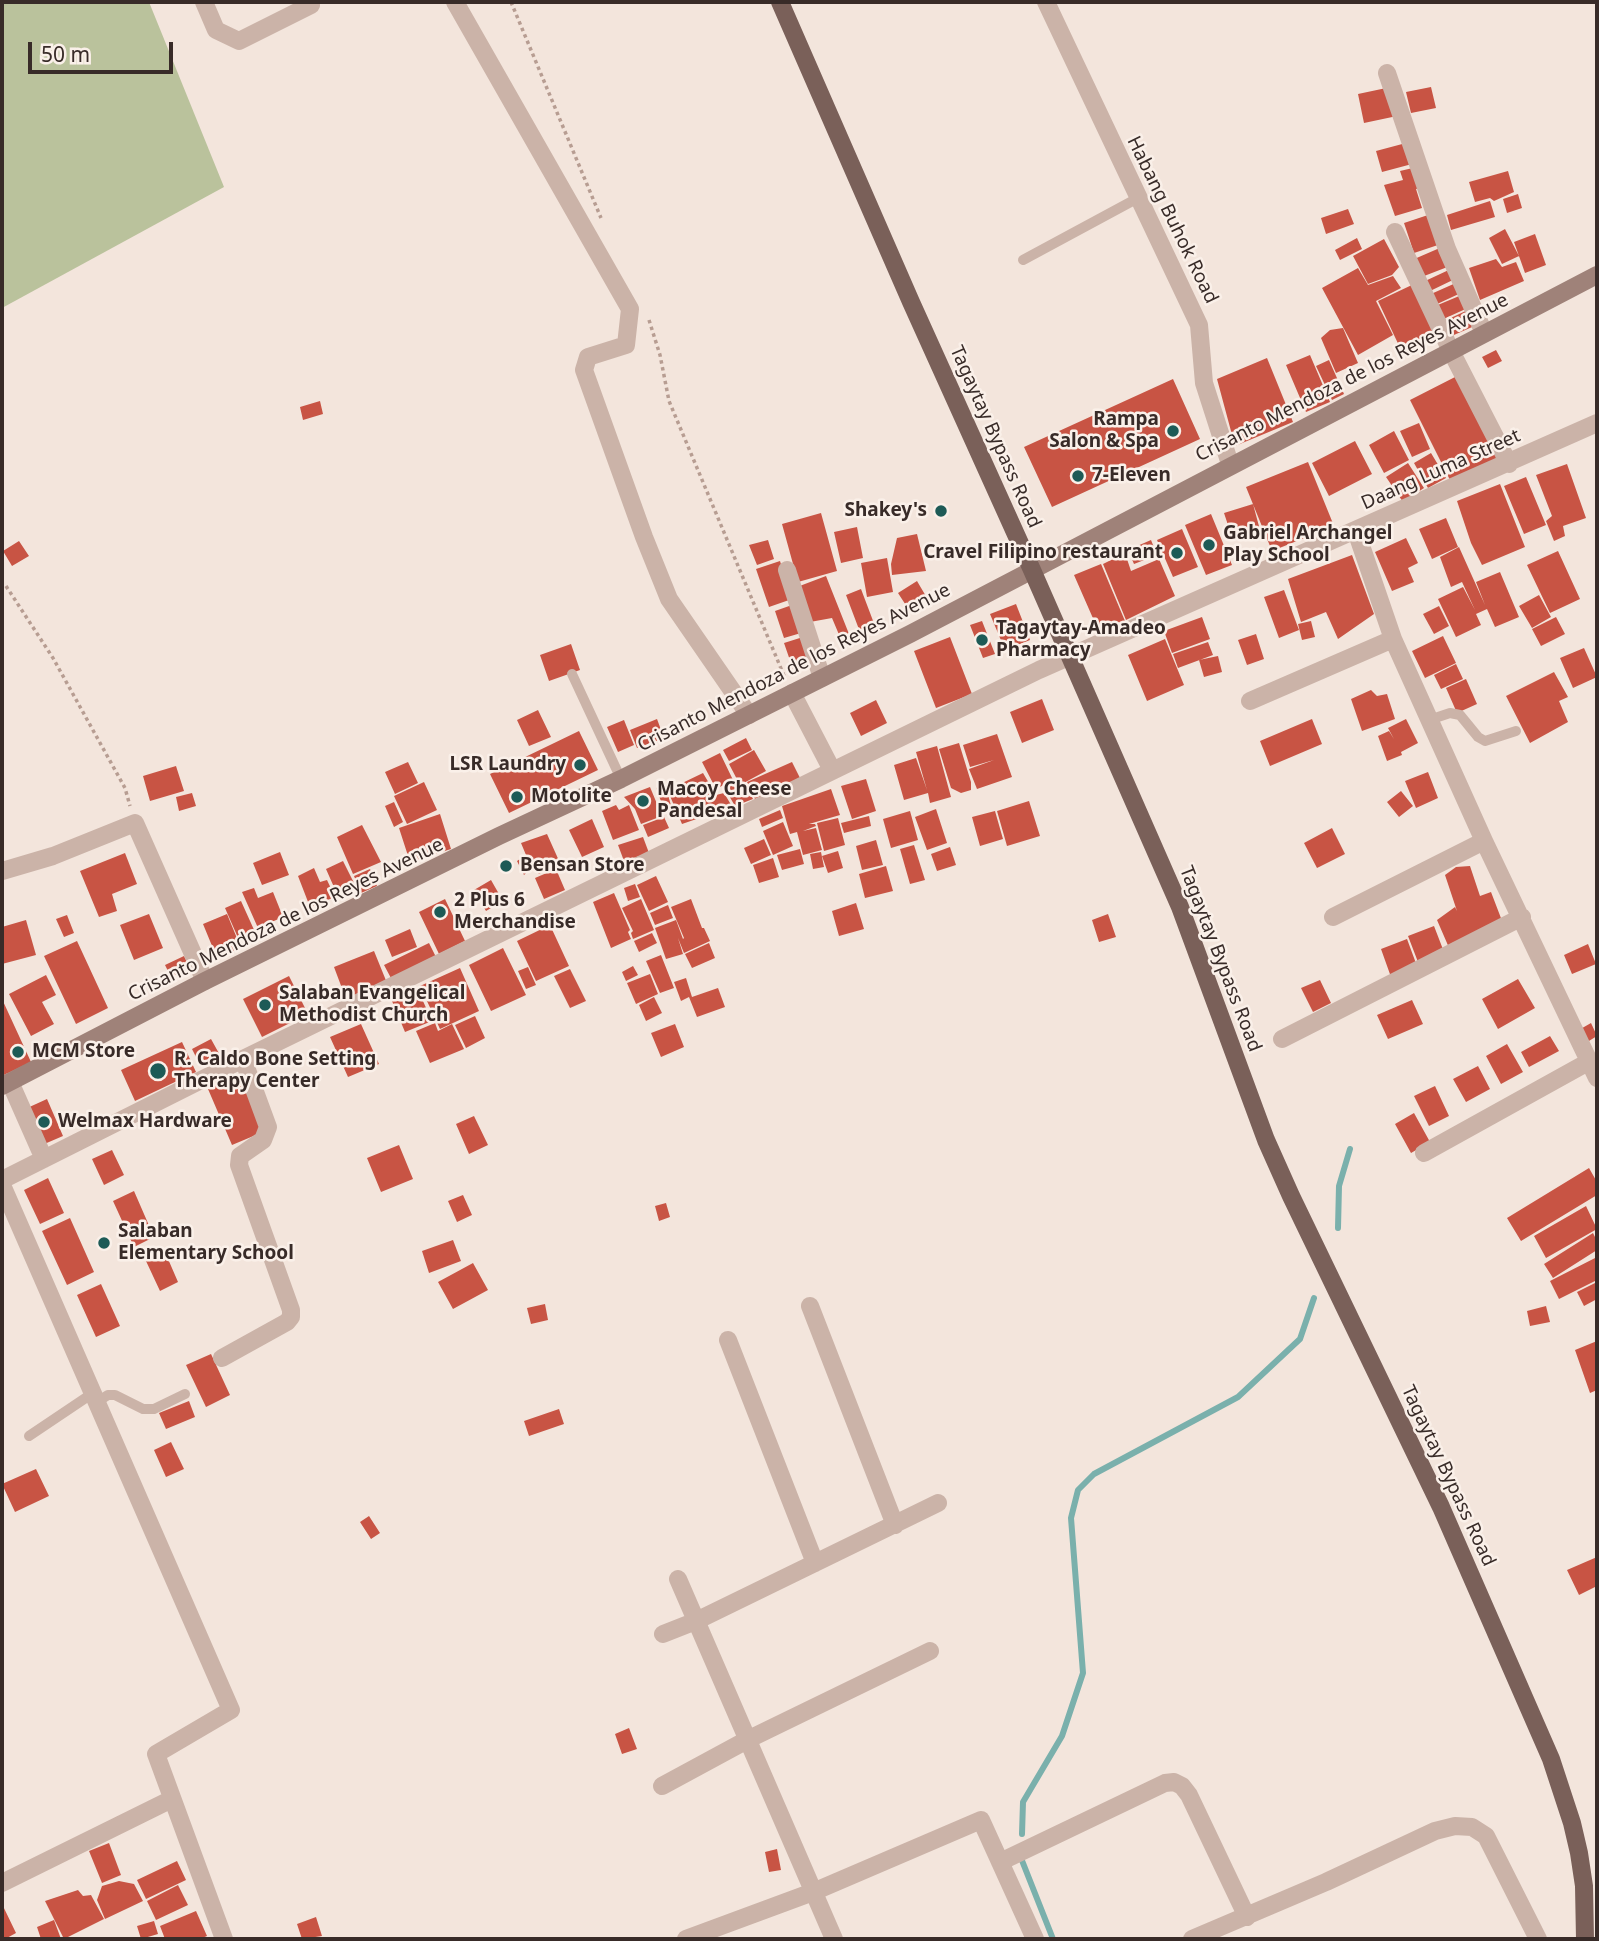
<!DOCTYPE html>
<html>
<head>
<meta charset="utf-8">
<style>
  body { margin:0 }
  #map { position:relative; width:1599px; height:1941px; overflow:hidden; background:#f3e5dc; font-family:"Noto Sans",sans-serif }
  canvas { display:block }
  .frame { position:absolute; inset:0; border:4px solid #382b28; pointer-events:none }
  .scale { position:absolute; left:28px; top:42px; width:145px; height:32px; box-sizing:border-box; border:4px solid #382b28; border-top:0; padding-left:9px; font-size:21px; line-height:24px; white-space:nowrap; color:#382b28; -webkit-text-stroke:5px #faf0e9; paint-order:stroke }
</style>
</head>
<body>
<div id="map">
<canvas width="1599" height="1941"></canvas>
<div class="frame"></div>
<div class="scale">50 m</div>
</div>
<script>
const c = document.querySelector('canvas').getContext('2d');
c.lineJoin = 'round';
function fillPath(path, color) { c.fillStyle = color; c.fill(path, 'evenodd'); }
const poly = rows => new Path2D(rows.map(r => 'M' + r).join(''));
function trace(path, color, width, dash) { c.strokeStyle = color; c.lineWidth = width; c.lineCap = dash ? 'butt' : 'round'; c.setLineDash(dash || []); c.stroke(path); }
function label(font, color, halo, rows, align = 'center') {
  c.font = font + ' "Noto Sans",sans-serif'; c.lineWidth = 5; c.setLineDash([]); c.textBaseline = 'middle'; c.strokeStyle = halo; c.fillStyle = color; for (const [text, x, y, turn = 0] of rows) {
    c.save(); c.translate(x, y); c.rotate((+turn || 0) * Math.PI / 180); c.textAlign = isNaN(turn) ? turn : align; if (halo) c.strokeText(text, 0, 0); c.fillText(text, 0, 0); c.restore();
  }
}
fillPath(poly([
  [2,2,149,2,224,187,2,308]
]), '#bac29c');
trace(poly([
  [1338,1228,1339,1186,1350,1149],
  [1022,1834,1023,1802,1062,1736,1083,1673,1071,1518,1078,1490,1094,1474,1238,1397,1300,1339,1314,1298],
  [1021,1858,1053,1939]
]), '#7ab0ac', 6);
fillPath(poly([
  [1391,87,1397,116,1364,123,1358,94],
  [1431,87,1436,108,1411,113,1406,92],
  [1406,143,1412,164,1382,172,1376,151],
  [1417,167,1424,187,1416,189,1422,208,1395,216,1384,185,1403,180,1400,171],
  [1508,171,1514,192,1494,201,1490,198,1475,202,1469,182],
  [1518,194,1522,208,1507,213,1503,199],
  [1490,201,1495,217,1451,230,1447,215],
  [1348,209,1354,224,1326,234,1321,218],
  [1431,214,1441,244,1414,253,1404,223],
  [1505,229,1519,256,1502,264,1489,238],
  [1535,234,1546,265,1525,273,1514,242],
  [1357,238,1362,249,1340,260,1335,250],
  [1384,239,1399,267,1392,275,1368,284,1353,256],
  [1442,247,1450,266,1419,278,1412,260],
  [1496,259,1502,267,1516,262,1524,281,1480,300,1469,268],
  [1358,268,1368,285,1393,276,1401,288,1376,301,1393,335,1358,355,1322,288],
  [1453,268,1457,278,1428,292,1423,282],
  [1458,282,1463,292,1435,305,1431,294],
  [1414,284,1438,336,1402,352,1378,301],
  [1464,294,1470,307,1439,321,1433,307],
  [1472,308,1479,324,1447,338,1440,323],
  [1343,328,1358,363,1336,373,1321,338,1330,330],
  [1496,350,1502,361,1488,368,1482,357],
  [1310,355,1330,402,1306,412,1286,365],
  [1267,358,1293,422,1235,446,1217,379],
  [1329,360,1344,394,1332,400,1316,366],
  [1457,376,1499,460,1452,484,1410,400],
  [1173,379,1200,439,1052,507,1024,447],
  [320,401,323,414,303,420,300,407],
  [1419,423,1430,449,1412,457,1400,431],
  [1394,431,1409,460,1384,473,1369,445],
  [1355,441,1372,474,1329,496,1312,463],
  [1431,453,1446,478,1428,488,1414,463],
  [1308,462,1334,526,1272,551,1246,487],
  [1408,463,1424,488,1403,502,1386,477],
  [1567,464,1586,518,1563,526,1565,536,1554,541,1546,521,1552,516,1536,475],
  [1526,477,1546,525,1524,534,1504,486],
  [1500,484,1525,547,1482,565,1471,543,1457,501],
  [1253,504,1260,530,1233,540,1224,513],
  [821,513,837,571,798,582,782,524],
  [1211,514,1232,565,1206,575,1185,525],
  [1446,518,1458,547,1432,559,1419,529],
  [857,527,863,558,841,563,834,532],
  [1182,529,1198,567,1173,577,1157,540],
  [917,534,926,571,892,575,891,564,897,538],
  [1406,538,1418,563,1408,568,1414,582,1392,591,1375,552],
  [768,540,774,559,757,565,749,545],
  [1151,540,1157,555,1134,564,1128,550],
  [19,541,29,556,12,566,3,551],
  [1459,547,1485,605,1476,582,1500,572,1519,617,1495,627,1487,609,1476,614,1481,625,1456,637,1438,599,1463,587,1475,610,1462,582,1451,587,1440,557],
  [1558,551,1580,599,1550,613,1527,565],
  [1125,553,1131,571,1159,559,1175,596,1126,620,1103,564],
  [1352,555,1374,614,1338,639,1326,612,1301,622,1288,579],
  [887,558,893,592,867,597,861,563],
  [780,561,792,599,769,607,756,569],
  [1101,564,1125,621,1099,632,1074,575],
  [826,576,849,634,840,637,832,618,810,622,797,587],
  [917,581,927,598,909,610,898,593],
  [861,589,875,626,860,632,846,595],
  [1284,590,1299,630,1279,638,1264,597],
  [1539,595,1551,617,1532,628,1519,606],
  [1016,604,1030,640,1005,650,990,614],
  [792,605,801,633,784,638,775,611],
  [1439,606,1449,626,1434,634,1423,614],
  [1202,617,1210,639,1172,653,1164,631],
  [1556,617,1565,634,1541,646,1532,629],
  [982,621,995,654,983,658,970,625],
  [1311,621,1315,637,1302,640,1298,624],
  [1256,634,1264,659,1247,665,1238,640],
  [1443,636,1456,663,1425,678,1412,651],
  [803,637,811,663,793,669,784,643],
  [950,637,972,694,936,708,914,651],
  [1165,639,1184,685,1147,701,1128,655],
  [1208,642,1213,655,1178,668,1173,654],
  [571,644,580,670,549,681,540,655],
  [1584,648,1597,677,1573,688,1560,658],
  [1218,656,1222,672,1204,677,1199,660],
  [1456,664,1463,679,1441,689,1434,675],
  [1554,672,1568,697,1559,701,1568,722,1530,743,1506,696],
  [1466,679,1477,704,1457,713,1446,688],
  [1371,690,1377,696,1387,694,1395,719,1362,731,1351,699],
  [1042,699,1054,730,1022,743,1010,712],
  [876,700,887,723,861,736,850,713],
  [538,710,551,737,529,746,517,720],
  [657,719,664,738,637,748,630,730],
  [1312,719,1322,744,1270,766,1260,741],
  [1406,719,1418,743,1401,752,1402,755,1387,761,1378,736,1389,731,1394,739,1388,728],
  [624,720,634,745,618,752,607,727],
  [579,731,598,770,509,813,490,774],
  [997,734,1012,777,977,789,969,769,994,760,970,767,963,745],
  [746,738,752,750,729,761,723,750],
  [959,743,971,782,971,790,961,793,951,788,939,749],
  [937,746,951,797,930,803,928,793,904,800,894,765,916,758,927,790,916,752],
  [754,750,766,771,740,785,729,764],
  [720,753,733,780,716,789,702,762],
  [408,762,418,783,395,794,385,772],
  [792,762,800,778,755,799,747,782],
  [176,766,184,791,150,801,143,776],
  [1428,772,1438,798,1416,808,1405,781],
  [703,773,716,795,724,793,733,808,719,816,717,812,682,824,670,796,679,793,676,786],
  [866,779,876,811,852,819,841,786],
  [672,780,677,792,668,795,672,809,665,812,656,788],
  [424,782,437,810,407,824,394,796],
  [737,782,739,787,746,784,753,799,735,806,724,787],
  [650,787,662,816,641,824,635,809,624,797],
  [831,789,840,815,809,824,815,824,816,826,803,831,816,828,822,850,803,855,797,832,790,834,782,806],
  [1401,791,1413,806,1399,817,1387,802],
  [192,793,196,806,179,811,176,797],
  [1029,801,1040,836,1007,846,997,811],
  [394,802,403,822,394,827,385,806],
  [616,805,619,810,629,805,639,830,613,840,602,811],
  [936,809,947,843,927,850,915,817],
  [780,810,783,818,762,827,759,819],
  [910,811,918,840,891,848,883,819],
  [995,811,1003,839,980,846,972,817],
  [440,814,451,849,410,862,399,828],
  [869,816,871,826,844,833,841,823],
  [664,817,669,828,648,837,643,825],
  [838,818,845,845,824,851,817,823],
  [592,819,604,847,582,857,569,830],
  [783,822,793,846,773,855,763,831],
  [362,825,381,862,353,874,337,837],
  [1332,828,1345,854,1317,868,1304,843],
  [547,834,560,863,539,874,533,866,524,875,517,861,526,855,521,843],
  [643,837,649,853,624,861,618,845],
  [764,839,771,855,751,864,744,848],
  [876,840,883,865,862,870,856,846],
  [914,845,925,880,910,884,900,849],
  [950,847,956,865,937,871,931,854],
  [800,849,804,864,782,870,777,855],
  [838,851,843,868,828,873,822,856],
  [280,852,289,875,262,885,253,863],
  [821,852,824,867,813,869,810,854],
  [125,853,137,884,112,894,117,911,99,917,80,871],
  [773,858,779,877,759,883,753,865],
  [343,861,355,885,337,894,326,869],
  [886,866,893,891,865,898,859,874],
  [1470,866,1480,896,1491,892,1504,926,1450,950,1437,920,1455,907,1457,911,1445,875,1456,867],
  [314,868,320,882,327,880,335,897,310,907,298,876],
  [370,869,377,886,361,893,354,876],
  [556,869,565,890,544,899,535,878],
  [656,876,668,902,649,911,637,885],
  [491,880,503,901,486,911,474,890],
  [635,884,640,897,628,901,624,888],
  [254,888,258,898,273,892,283,917,258,928,242,892],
  [614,893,630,930,628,932,631,939,611,948,593,902],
  [445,899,465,941,439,954,419,912],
  [641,899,654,930,633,939,631,933,633,931,622,908],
  [691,899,702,928,704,928,710,941,684,953,678,938,683,954,666,959,655,928,676,920,683,939,684,938,671,907],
  [241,901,255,932,239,940,225,908],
  [856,903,864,929,839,936,832,911],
  [668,905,673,918,655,925,650,913],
  [149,914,163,948,134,960,120,925],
  [227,914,241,948,217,958,203,924],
  [1108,914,1116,937,1099,942,1092,920],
  [67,915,74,933,64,937,56,919],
  [26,920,36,955,2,964,2,927],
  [550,925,569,966,536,981,517,941],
  [1434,926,1444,952,1418,962,1408,936],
  [410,929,417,947,392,957,385,940],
  [652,933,657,943,639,952,634,941],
  [1407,939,1417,966,1391,977,1381,949],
  [77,941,108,1008,76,1024,44,956],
  [429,943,436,957,392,980,384,965],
  [709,943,715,958,692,968,685,954],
  [1588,944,1596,964,1572,974,1564,955],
  [503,948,526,995,491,1011,469,965],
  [374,951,387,983,346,999,334,967],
  [661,955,674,988,660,993,646,961],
  [184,956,190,968,171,977,165,965],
  [633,966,638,975,626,981,622,972],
  [528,967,536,985,526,989,518,971],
  [460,968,479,1011,440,1029,420,986],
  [570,969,586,1001,570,1008,554,976],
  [650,974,658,994,636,1004,627,983],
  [46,975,56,995,42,1002,54,1024,31,1036,9,994],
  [289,976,308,1014,262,1037,243,999],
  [686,978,692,997,718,988,725,1007,697,1017,689,997,681,1001,674,982],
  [1518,979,1535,1008,1498,1029,1482,999],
  [1320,980,1331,1003,1313,1012,1301,988],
  [418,990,432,1021,405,1032,392,1001],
  [654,997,662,1013,646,1021,639,1005],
  [2,999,31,1062,2,1076],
  [1412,1000,1423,1024,1388,1039,1377,1015],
  [475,1016,485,1038,466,1048,455,1025],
  [435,1023,438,1031,452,1024,464,1049,430,1063,416,1031],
  [1591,1023,1597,1036,1584,1044,1577,1031],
  [361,1024,379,1064,348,1077,330,1037],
  [675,1024,684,1047,661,1057,651,1033],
  [1550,1036,1559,1051,1529,1067,1521,1052],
  [211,1039,221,1057,201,1067,192,1049],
  [182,1042,196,1072,135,1101,121,1070],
  [1507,1044,1523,1072,1501,1084,1486,1056],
  [1478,1066,1490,1089,1466,1102,1453,1079],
  [239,1075,263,1132,232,1145,208,1089],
  [1435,1086,1449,1116,1429,1126,1414,1096],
  [47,1099,63,1136,42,1145,25,1109],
  [1414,1113,1430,1142,1411,1153,1395,1124],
  [474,1116,488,1145,469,1154,456,1124],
  [399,1145,413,1179,381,1192,367,1158],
  [112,1150,124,1175,104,1185,92,1159],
  [1589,1168,1597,1182,1597,1195,1521,1241,1507,1218],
  [48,1178,64,1213,40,1224,24,1190],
  [134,1191,154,1237,134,1247,113,1201],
  [463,1195,472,1215,457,1222,448,1201],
  [666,1203,670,1217,659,1221,655,1206],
  [1586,1206,1597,1229,1546,1258,1534,1236],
  [70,1218,94,1272,67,1285,42,1231],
  [1593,1233,1597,1241,1597,1250,1553,1278,1544,1264],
  [453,1240,461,1261,429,1273,422,1251],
  [165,1252,178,1282,160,1291,146,1261],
  [1597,1257,1597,1280,1559,1299,1550,1281],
  [473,1263,488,1290,453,1309,438,1282],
  [1597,1282,1597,1299,1584,1306,1577,1292],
  [101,1284,120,1326,96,1337,77,1295],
  [545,1304,548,1320,531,1324,527,1308],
  [1546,1306,1550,1322,1530,1326,1527,1311],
  [1597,1341,1597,1390,1590,1393,1575,1350],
  [211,1354,230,1395,206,1407,186,1365],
  [189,1401,195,1417,166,1429,159,1413],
  [559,1409,564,1424,529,1436,524,1421],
  [171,1442,184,1469,166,1477,154,1450],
  [36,1469,49,1496,15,1512,2,1484],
  [369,1516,380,1533,371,1539,360,1522],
  [1597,1557,1597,1586,1579,1595,1567,1570],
  [629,1728,637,1749,622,1754,615,1734],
  [109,1843,121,1875,102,1883,89,1851],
  [777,1849,781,1870,769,1872,765,1852],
  [177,1861,186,1880,146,1899,137,1880],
  [119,1881,134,1884,143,1901,105,1919,97,1900,102,1886],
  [178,1885,188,1905,156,1920,147,1901],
  [78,1890,83,1896,91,1895,104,1919,64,1939,45,1901],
  [2,1904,16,1933,5,1939,2,1939],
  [196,1911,207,1936,200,1939,165,1939,160,1926],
  [316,1917,322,1936,302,1939,297,1924],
  [54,1920,61,1939,41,1939,37,1927],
  [154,1921,158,1934,141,1939,137,1926]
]), '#c85444');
trace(poly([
  [511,2,601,218],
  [649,320,660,355,669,401,785,678],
  [6,586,53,658,125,788,130,806]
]), '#b79d92', 3.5, [3.5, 3.5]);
trace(poly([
  [1023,260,1138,198],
  [572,674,621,779],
  [1429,720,1450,713,1460,715,1478,737,1485,741,1516,731],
  [97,1402,108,1395,115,1395,143,1409,154,1409,185,1394],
  [29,1436,93,1393]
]), '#cbb3a8', 10);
trace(poly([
  [204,2,216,30,239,41,311,5,309,2],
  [455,2,630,309,626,345,588,357,584,370,644,537,669,599,749,715],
  [1046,2,1199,325,1204,383,1230,464],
  [1387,73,1447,249,1484,333],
  [1395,232,1451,351,1509,464],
  [1356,531,1393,639,1484,841,1597,1078],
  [787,570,822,678],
  [792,693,832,770],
  [1250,701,1393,639],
  [2,871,53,856,135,823,205,981],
  [1333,917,1484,841],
  [1282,1039,1522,917],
  [10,1082,44,1159],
  [1424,1153,1590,1061],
  [2,1180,243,1059,1039,670,1597,423],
  [2,1185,231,1710,156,1754,224,1939],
  [810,1306,895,1525],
  [728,1340,815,1563],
  [222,1358,287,1322,291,1317,291,1310,239,1165,240,1156,263,1140,268,1127,243,1059],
  [678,1579,834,1939],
  [663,1634,696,1621,938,1503],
  [662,1786,747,1740,930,1651],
  [1000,1862,1165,1783,1174,1782,1182,1786,1189,1795,1247,1917],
  [2,1883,172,1799],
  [686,1939,813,1892,981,1820,1035,1939],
  [1192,1939,1326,1882,1435,1831,1455,1826,1472,1827,1486,1836,1538,1939]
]), '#cbb3a8', 18);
trace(poly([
  [2,1086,205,981,499,836,621,779,910,634,1597,275]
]), '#9f8279', 18);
trace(poly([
  [780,2,911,302,1032,570,1180,907,1266,1140,1291,1196,1441,1507,1551,1759,1572,1823,1579,1853,1584,1886,1585,1939]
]), '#7a6059', 18);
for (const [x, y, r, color] of [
  [1173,431,7,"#1d5a56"],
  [1078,476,7,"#1d5a56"],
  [941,511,7,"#1d5a56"],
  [1209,545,7,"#1d5a56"],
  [1177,553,7,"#1d5a56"],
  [982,640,7,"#1d5a56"],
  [580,765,7,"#1d5a56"],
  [517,797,7,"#1d5a56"],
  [643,801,7,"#1d5a56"],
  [506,866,7,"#1d5a56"],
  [440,912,7,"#1d5a56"],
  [265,1005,7,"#1d5a56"],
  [18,1052,7,"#1d5a56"],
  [158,1071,9,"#1d5a56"],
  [44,1122,7,"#1d5a56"],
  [104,1243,7,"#1d5a56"]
]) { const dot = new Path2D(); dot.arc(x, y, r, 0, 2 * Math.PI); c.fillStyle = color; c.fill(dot); trace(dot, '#faf0e9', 2.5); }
label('19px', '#382b28', '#faf0e9', [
  ["Habang Buhok Road",1172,220,64],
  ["Crisanto Mendoza de los Reyes Avenue",1352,378,-27],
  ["Tagaytay Bypass Road",995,437,66],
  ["Daang Luma Street",1441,470,-24],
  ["Crisanto Mendoza de los Reyes Avenue",794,668,-27],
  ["Crisanto Mendoza de los Reyes Avenue",286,920,-26],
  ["Tagaytay Bypass Road",1220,959,69],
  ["Tagaytay Bypass Road",1448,1476,65]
]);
label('bold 19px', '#382b28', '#faf0e9', [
  ["Rampa",1159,420,"right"],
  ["Salon & Spa",1159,442,"right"],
  ["7-Eleven",1092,476],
  ["Shakey's",927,511,"right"],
  ["Gabriel Archangel",1223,534],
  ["Play School",1223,556],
  ["Cravel Filipino restaurant",1163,553,"right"],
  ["Tagaytay-Amadeo",996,629],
  ["Pharmacy",996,651],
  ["LSR Laundry",566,765,"right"],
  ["Macoy Cheese",657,790],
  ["Pandesal",657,812],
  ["Motolite",531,797],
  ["Bensan Store",520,866],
  ["2 Plus 6",454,901],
  ["Merchandise",454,923],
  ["Salaban Evangelical",279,994],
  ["Methodist Church",279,1016],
  ["MCM Store",32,1052],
  ["R. Caldo Bone Setting",174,1060],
  ["Therapy Center",174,1082],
  ["Welmax Hardware",58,1122],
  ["Salaban",118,1232],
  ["Elementary School",118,1254]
], 'left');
</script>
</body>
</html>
